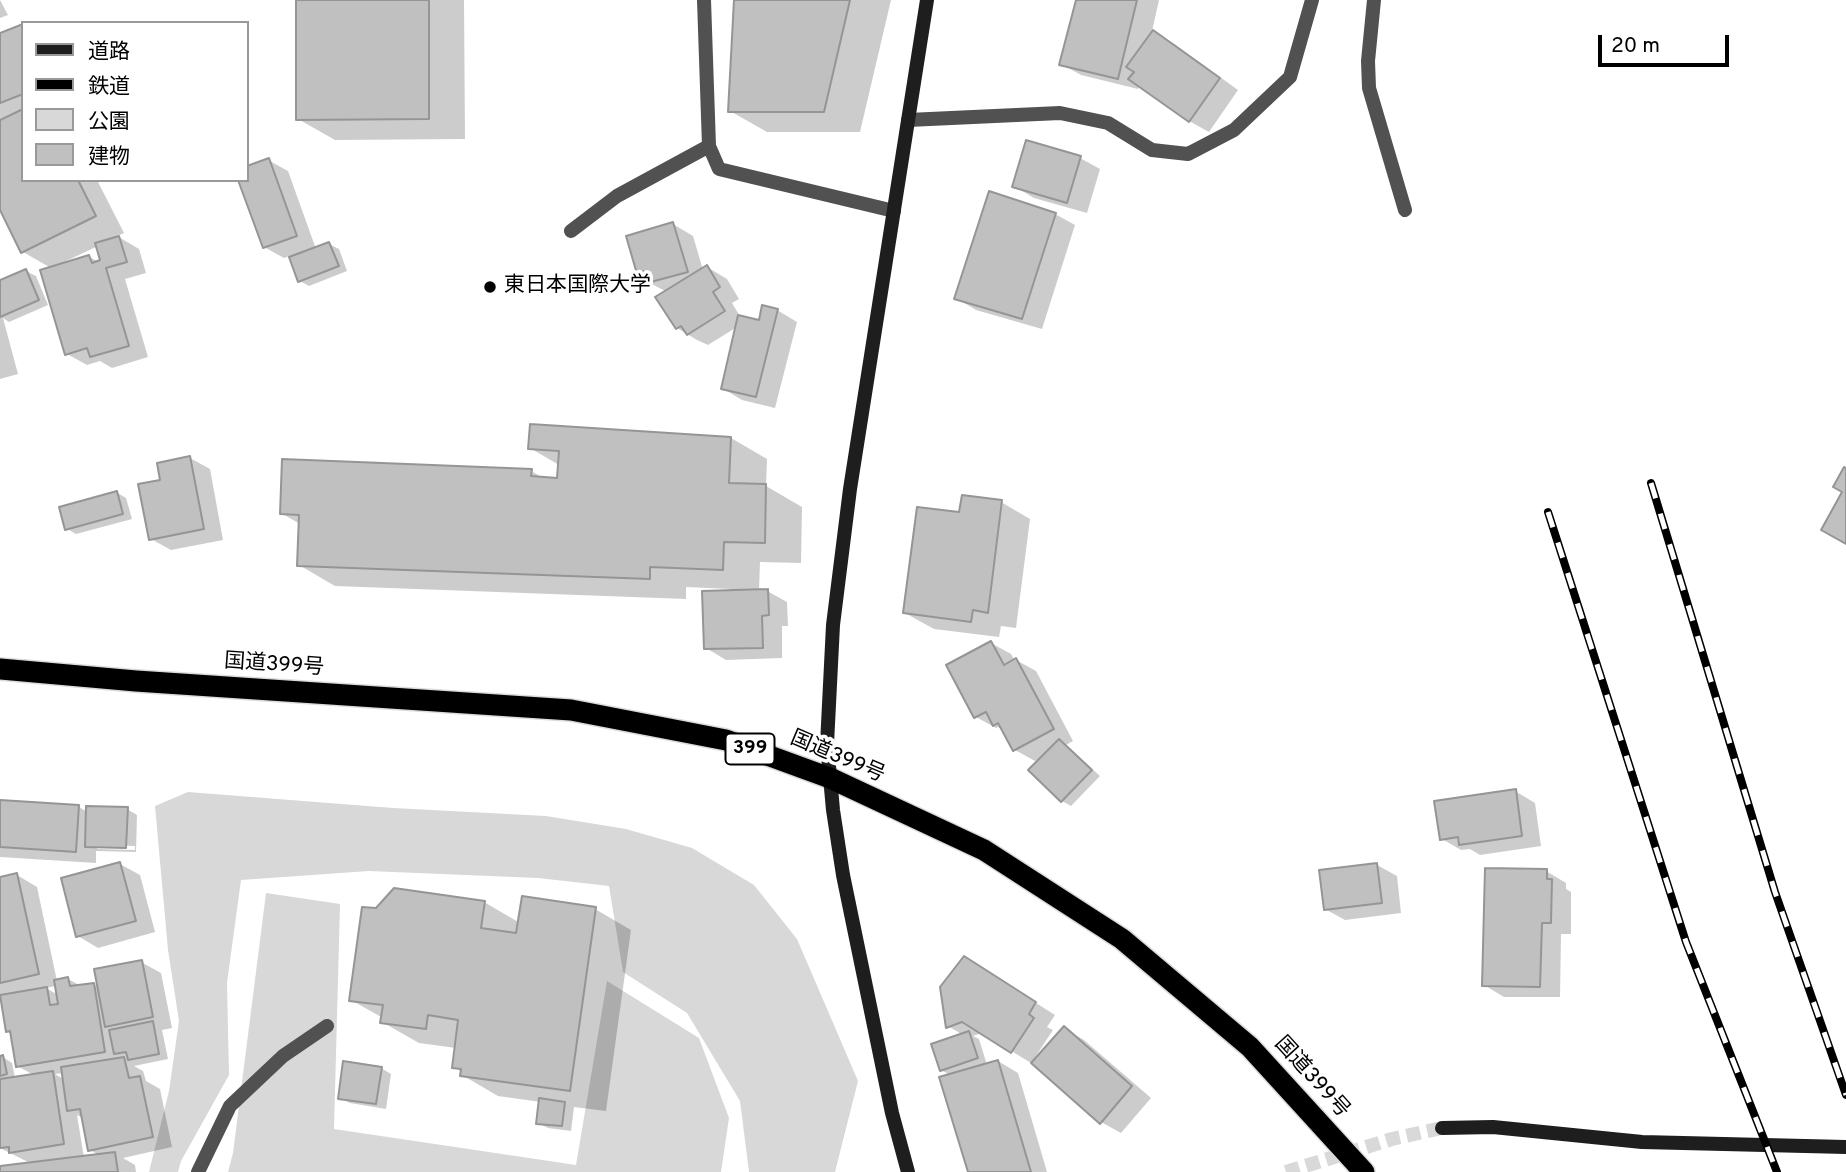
<!DOCTYPE html>
<html>
<head>
<meta charset="utf-8">
<style>
  body { margin:0 }
  #map { position:relative; width:1846px; height:1172px; overflow:hidden; background:#fff; font-family:Overpass,"Noto Sans JP",sans-serif }
  canvas { display:block }
  .legend { position:absolute; left:21px; top:21px; width:228px; height:161px; box-sizing:border-box; background:#fff; border:2px solid #999; margin:0; padding:9px 12px; list-style:none; font-size:21px; color:#000 }
  .legend li { display:flex; align-items:center; gap:14px; height:35px }
  .legend b { width:35px; border:2px solid #999 }
  .scale { position:absolute; left:1598px; top:35px; width:131px; height:32px; box-sizing:border-box; border:4px solid #000; border-top:0; padding-left:9px; font-size:21px; line-height:24px; white-space:nowrap; color:#000; -webkit-text-stroke:5px #fff; paint-order:stroke }
</style>
</head>
<body>
<div id="map">
<canvas width="1846" height="1172"></canvas>
<ul class="legend">
<li><b style="height:9px;background:#1e1e1e"></b>道路</li>
<li><b style="height:9px;background:#000"></b>鉄道</li>
<li><b style="height:19px;background:#d8d8d8"></b>公園</li>
<li><b style="height:19px;background:#c0c0c0"></b>建物</li>
</ul>
<div class="scale">20 m</div>
</div>
<script>
const c = document.querySelector('canvas').getContext('2d');
c.lineJoin = 'round';
function fillPath(path, color) { c.fillStyle = color; c.fill(path, 'evenodd'); }
const poly = rows => new Path2D(rows.map(r => 'M' + r).join(''));
function trace(path, color, width, dash) { c.strokeStyle = color; c.lineWidth = width; c.lineCap = dash ? 'butt' : 'round'; c.setLineDash(dash || []); c.stroke(path); }
function label(font, color, halo, rows, align = 'center') {
  c.font = font + ' Overpass,"Noto Sans JP",sans-serif'; c.lineWidth = 7; c.setLineDash([]); c.textBaseline = 'middle'; c.strokeStyle = halo; c.fillStyle = color; for (const [text, x, y, turn = 0] of rows) {
    c.save(); c.translate(x, y); c.rotate((+turn || 0) * Math.PI / 180); c.textAlign = isNaN(turn) ? turn : align; if (halo) c.strokeText(text, 0, 0); c.fillText(text, 0, 0); c.restore();
  }
}
fillPath(poly([
  [188,792,393,808,546,816,626,829,692,848,754,885,797,939,858,1081,835,1172,749,1172,740,1101,687,1013,623,972,609,886,538,878,369,871,241,880,227,983,229,1075,181,1161,178,1172,149,1172,169,1091,179,1021,168,950,155,806],
  [266,893,340,904,334,1129,576,1165,607,981,699,1038,729,1118,721,1172,228,1172,233,1153]
]), '#d8d8d8');
fillPath(poly([
  [0,0,8,15,0,18],
  [298,0,464,0,465,139,335,140,298,119],
  [736,0,891,0,860,132,767,132,730,111],
  [1077,0,1159,0,1152,31,1173,43,1238,90,1209,132,1189,121,1139,84,1138,89,1081,75,1061,64],
  [23,26,23,180,97,180,124,233,117,236,139,249,146,273,125,279,148,357,112,368,100,361,87,365,67,354,51,268,23,252,0,206,0,35],
  [98,246,102,261,99,262,89,257,65,264,64,262],
  [1080,158,1100,169,1087,213,1034,198,1014,186],
  [268,160,288,171,316,249,329,244,339,249,347,271,309,286,300,281,290,256,284,258,264,247,247,180,247,168],
  [1055,214,1075,225,1042,329,976,310,956,298],
  [673,224,693,236,703,270,707,267,727,279,739,299,732,303,741,318,760,322,777,310,797,322,775,408,742,400,722,388,737,327,708,345,697,340,677,328,667,292,648,282,648,278,638,273],
  [26,271,36,276,48,305,9,322,3,318,18,374,0,379,0,282],
  [731,438,767,459,766,486,802,507,801,563,760,562,759,591,767,591,787,602,788,626,782,626,782,658,726,660,706,648,731,589,686,587,686,599,335,586,299,565,300,524,281,513,531,471,545,479,559,480,559,465,530,448],
  [190,458,210,469,223,540,171,550,151,539],
  [116,492,126,498,132,519,76,534,66,528],
  [1001,502,1030,519,1016,628,1001,626,999,637,934,629,905,613,961,514],
  [991,643,1011,654,1015,661,1016,660,1036,671,1073,741,1066,745,1100,776,1071,806,1062,801,1041,758,1035,761,1015,750,1003,730,998,727,996,728,976,717],
  [1515,791,1535,803,1541,846,1480,855,1470,849,1461,850,1442,839],
  [0,802,79,807,87,812,127,809,137,815,136,852,96,851,96,863,0,857],
  [97,845,135,846,135,850,97,849],
  [120,864,140,875,155,932,98,948,78,936],
  [1377,865,1397,876,1401,913,1345,920,1325,909],
  [1546,871,1566,883,1566,889,1571,892,1571,934,1561,934,1560,997,1504,997,1484,985],
  [17,875,37,887,57,981,68,979,81,986,94,984,99,988,141,962,161,973,172,1028,162,1030,168,1059,134,1066,143,1071,146,1081,160,1089,172,1147,123,1158,135,1165,136,1172,0,1172,0,1168,32,1164,0,1148,0,1058,3,1057,12,1063,15,1078,34,1075,17,1066,12,1034,7,1031,2,997,0,998,0,879],
  [56,986,58,995,46,988],
  [64,1073,65,1080,55,1074],
  [77,1115,83,1118,89,1149,100,1156,84,1158],
  [484,902,520,923,595,909,631,930,606,1111,574,1107,571,1131,548,1128,538,1123,541,1102,498,1096,462,1075,462,1072,454,1067,456,1048,419,1043,382,1022,383,1018,351,1000,376,910],
  [984,970,1055,1015,1047,1027,1053,1030,1032,1062,1064,1028,1084,1040,1151,1098,1121,1133,1101,1122,1031,1063,982,1033,973,1036,979,1039,987,1065,998,1061,1018,1073,1047,1172,969,1172,950,1075,941,1070,963,1035,948,1026],
  [381,1068,391,1074,386,1109,350,1103,340,1098]
]), '#0003');
const building = poly([
  [296,0,429,0,429,119,296,120,296,0],
  [734,0,850,0,824,112,728,112,734,0],
  [1076,0,1137,0,1118,79,1059,65,1076,0],
  [23,24,23,94,0,103,0,33,23,24],
  [1153,30,1220,78,1189,122,1128,79,1134,72,1126,67,1153,30],
  [23,109,23,180,78,180,96,216,21,253,0,210,0,120,23,109],
  [1026,140,1081,156,1067,203,1012,187,1026,140],
  [269,158,297,236,263,248,238,180,247,180,247,166,269,158],
  [989,191,1056,213,1022,319,954,299,989,191],
  [673,222,688,272,647,283,644,271,637,274,626,236,673,222],
  [119,236,127,262,106,268,129,346,90,357,87,348,65,355,40,270,89,255,92,263,100,260,95,243,119,236],
  [329,242,339,266,298,282,289,257,329,242],
  [707,265,720,287,713,292,725,311,687,335,681,326,676,329,655,297,707,265],
  [26,269,39,300,0,317,0,280,26,269],
  [762,305,778,309,756,397,721,389,738,315,759,320,762,305],
  [530,424,731,437,729,483,766,484,765,543,724,542,723,570,650,567,650,579,297,566,299,515,280,514,282,459,532,469,531,476,557,478,559,451,528,449,530,424],
  [190,456,204,529,149,540,138,484,160,480,157,463,190,456],
  [1844,467,1846,468,1846,544,1821,530,1842,492,1833,487,1844,467],
  [117,491,123,514,65,530,59,507,117,491],
  [962,495,1002,500,988,613,973,610,971,622,903,613,917,507,959,512,962,495],
  [768,589,769,615,762,616,763,648,704,649,702,591,768,589],
  [991,641,1004,665,1016,658,1054,729,1013,751,998,723,993,726,986,712,974,718,946,665,991,641],
  [1059,739,1092,770,1061,802,1028,770,1059,739],
  [1516,789,1522,836,1459,845,1458,837,1440,840,1434,801,1516,789],
  [0,800,79,805,76,852,0,847,0,800],
  [86,806,128,807,126,848,85,847,86,806],
  [120,862,136,921,76,937,61,878,120,862],
  [1377,863,1382,903,1324,910,1319,870,1377,863],
  [1485,868,1547,869,1547,879,1552,879,1551,923,1542,923,1540,987,1482,986,1485,868],
  [17,873,39,974,0,983,0,877,17,873],
  [394,888,485,901,481,928,516,933,522,896,596,907,570,1091,460,1076,461,1069,452,1068,458,1020,428,1015,426,1029,380,1023,383,1005,349,1001,362,907,376,908,394,888],
  [964,956,1036,1002,1029,1014,1034,1018,1011,1053,962,1022,946,1028,940,987,964,956],
  [142,960,153,1017,105,1027,94,969,142,960],
  [68,977,70,986,94,983,105,1052,16,1067,10,1031,6,1032,0,995,47,987,50,1005,58,1004,54,980,68,977],
  [153,1021,159,1054,128,1060,126,1052,114,1054,109,1030,153,1021],
  [1064,1026,1132,1086,1100,1124,1031,1063,1064,1026],
  [969,1031,978,1058,940,1071,931,1044,969,1031],
  [3,1055,7,1074,0,1076,0,1056,3,1055],
  [124,1057,129,1078,140,1076,153,1137,88,1151,80,1109,67,1111,61,1067,124,1057],
  [998,1060,1031,1172,968,1172,939,1077,998,1060],
  [343,1061,382,1067,376,1104,338,1099,343,1061],
  [53,1071,64,1144,9,1153,9,1147,0,1148,0,1079,53,1071],
  [539,1098,565,1102,562,1126,536,1124,539,1098],
  [115,1152,118,1172,0,1172,0,1166,115,1152]
]);
fillPath(building, '#c0c0c0');
trace(building, '#959595', 2);
trace(poly([
  [1286,1172,1392,1139,1442,1128]
]), '#d9d9d9', 14, [14, 7]);
const highway = poly([
  [0,669,136,681,571,710,726,740,830,778,984,850,1122,939,1250,1047,1364,1172]
]);
trace(highway, '#dbdbdb', 24);
trace(poly([
  [704,0,709,146,719,169,894,211],
  [571,231,617,196,709,146],
  [198,1172,230,1106,283,1056,327,1026]
]), '#515151', 14);
trace(poly([
  [1374,0,1368,61,1369,88,1405,210],
  [908,120,1060,113,1108,123,1152,150,1188,154,1234,130,1290,77,1312,0]
]), '#515151', 14);
trace(poly([
  [1442,1128,1493,1127,1642,1142,1846,1147],
  [908,1172,892,1113,843,875,833,810,827,744,833,625,850,489,927,0]
]), '#1e1e1e', 14);
trace(highway, '#000', 21);
const rail = poly([
  [1651,483,1775,892,1846,1095],
  [1548,512,1686,942,1777,1172]
]);
trace(rail, '#000', 8);
trace(rail, '#fff', 5, [16]);
for (const [x, y, r, color] of [
  [490,287,7,"#000"]
]) { const dot = new Path2D(); dot.arc(x, y, r, 0, 2 * Math.PI); c.fillStyle = color; c.fill(dot); trace(dot, '#fff', 2.5); }
for (const [x, y, w] of [
  [750,749,49]
]) { const box = new Path2D(); box.roundRect(x - w / 2, y - 15.5, w, 31, 5); c.fillStyle = '#fff'; c.fill(box); trace(box, '#000', 2); }
label('bold 19px', '#000', null, [
  ["399",750,749]
]);
label('21px', '#000', '#fff', [
  ["東日本国際大学",504,287]
], 'left');
label('21px', '#000', '#fff', [
  ["国道399号",274,666,4],
  ["国道399号",837,758,23],
  ["国道399号",1311,1078,48]
]);
</script>
</body>
</html>
